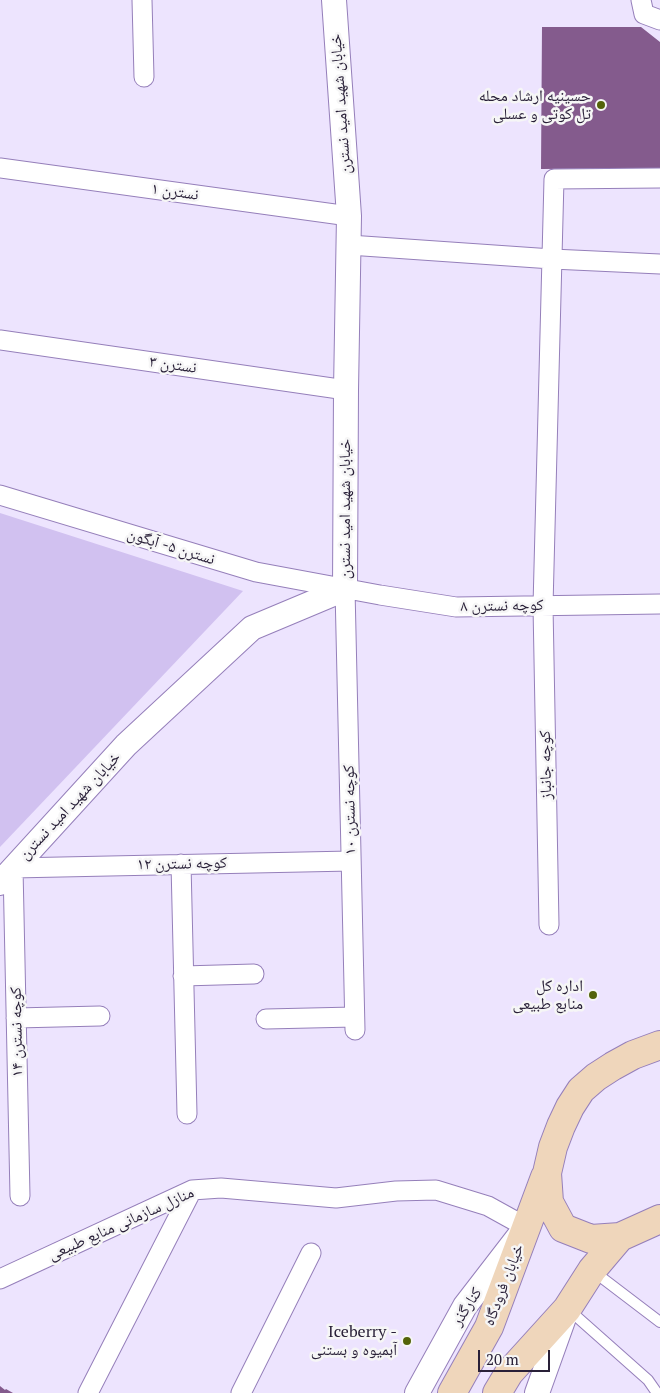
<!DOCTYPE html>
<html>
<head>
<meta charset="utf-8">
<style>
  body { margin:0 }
  #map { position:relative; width:660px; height:1393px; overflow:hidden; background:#ede4fe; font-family:"PT Serif",serif }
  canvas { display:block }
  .scale { position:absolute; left:478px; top:1350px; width:72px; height:22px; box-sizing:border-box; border:2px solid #292038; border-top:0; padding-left:6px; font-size:15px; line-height:18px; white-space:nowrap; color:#292038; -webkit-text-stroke:4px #f6f6f6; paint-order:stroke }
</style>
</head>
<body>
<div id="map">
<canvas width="660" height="1393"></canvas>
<div class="scale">20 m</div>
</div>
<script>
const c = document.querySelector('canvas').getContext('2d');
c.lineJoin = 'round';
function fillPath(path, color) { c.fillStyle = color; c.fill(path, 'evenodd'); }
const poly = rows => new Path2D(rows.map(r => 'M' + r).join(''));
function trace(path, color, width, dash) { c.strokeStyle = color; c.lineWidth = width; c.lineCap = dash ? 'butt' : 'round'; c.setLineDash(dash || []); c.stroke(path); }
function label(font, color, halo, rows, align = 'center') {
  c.font = font + ' "PT Serif","Noto Naskh Arabic",serif'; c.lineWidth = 5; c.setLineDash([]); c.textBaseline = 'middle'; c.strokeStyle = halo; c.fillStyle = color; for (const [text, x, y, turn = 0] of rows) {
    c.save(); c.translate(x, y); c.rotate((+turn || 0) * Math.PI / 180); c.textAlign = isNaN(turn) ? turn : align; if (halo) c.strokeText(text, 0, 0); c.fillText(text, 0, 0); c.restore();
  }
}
fillPath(poly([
  [0,513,243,591,0,847]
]), '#d1c1f0');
fillPath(poly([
  [542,27,641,27,660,42,660,168,541,169],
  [0,1386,5,1390,6,1389,13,1393,0,1393]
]), '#845b8d');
const service = poly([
  [593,1271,660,1322],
  [568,1309,648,1380,657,1393]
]);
const minor = poly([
  [142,0,144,77],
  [641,0,644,14,660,20],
  [0,168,349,216],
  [349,245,552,259,660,264],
  [0,340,346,390],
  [0,495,256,572,380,595,456,607,660,604],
  [345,589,355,1030],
  [181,864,187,1114],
  [549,925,543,606,554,179,660,178],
  [183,976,254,974],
  [16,1018,100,1016],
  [266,1019,354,1017],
  [20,1196,13,868,351,861],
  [0,1279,192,1190,221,1188,336,1198,396,1191,436,1190,488,1206,526,1227],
  [88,1393,192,1190],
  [241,1393,311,1253]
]);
const tertiary = poly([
  [0,883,126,745,252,628,345,589,346,390,349,216,334,0],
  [417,1393,465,1306,519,1236],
  [537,1393,566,1312]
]);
const secondary = poly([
  [660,1045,633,1055,613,1066,596,1077,581,1090,570,1107,561,1126,553,1147,547,1173,549,1202,563,1228,591,1239,620,1237,660,1219],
  [452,1393,489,1327,545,1177],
  [497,1393,509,1373,567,1309,592,1270,620,1237]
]);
trace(service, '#957fba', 12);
trace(minor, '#957fba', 21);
trace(tertiary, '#957fba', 26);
trace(secondary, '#957fba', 30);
trace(service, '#fff', 10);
trace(minor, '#fff', 19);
trace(tertiary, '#fff', 24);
trace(secondary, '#efd6bb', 28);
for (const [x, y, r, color] of [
  [601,105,5,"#53630a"],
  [593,995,5,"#53630a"],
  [407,1341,5,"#53630a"]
]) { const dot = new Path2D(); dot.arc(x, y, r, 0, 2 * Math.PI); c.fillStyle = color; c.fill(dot); trace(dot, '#f6f6f6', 2); }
label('16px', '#292038', '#f6f6f6', [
  ["حسینیه ارشاد محله",591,96],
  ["تل کوتی و عسلی",591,114],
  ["اداره کل",583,986],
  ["منابع طبیعی",583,1004],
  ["Iceberry -",397,1332],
  ["آبمیوه و بستنی",397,1350]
], 'right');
label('16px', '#292038', '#f6f6f6', [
  ["خیابان شهید امید نسترن",341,104,-94],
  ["نسترن ۱",175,192,8],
  ["نسترن ۳",173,365,8],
  ["خیابان شهید امید نسترن",345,509,-90],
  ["نسترن ۵- آبگون",171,547,17],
  ["کوچه نسترن ۸",502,606,-1],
  ["کوچه جانباز",546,765,-91],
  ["خیابان شهید امید نسترن",70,806,-47],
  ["کوچه نسترن ۱۰",350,810,-91],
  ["کوچه نسترن ۱۲",182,864,-1],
  ["کوچه نسترن ۱۴",17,1032,-91],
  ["منازل سازمانی منابع طبیعی",121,1224,-24],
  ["خیابان فرودگاه",504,1285,-69],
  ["کنارگذر",467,1307,-57]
]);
</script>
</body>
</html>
